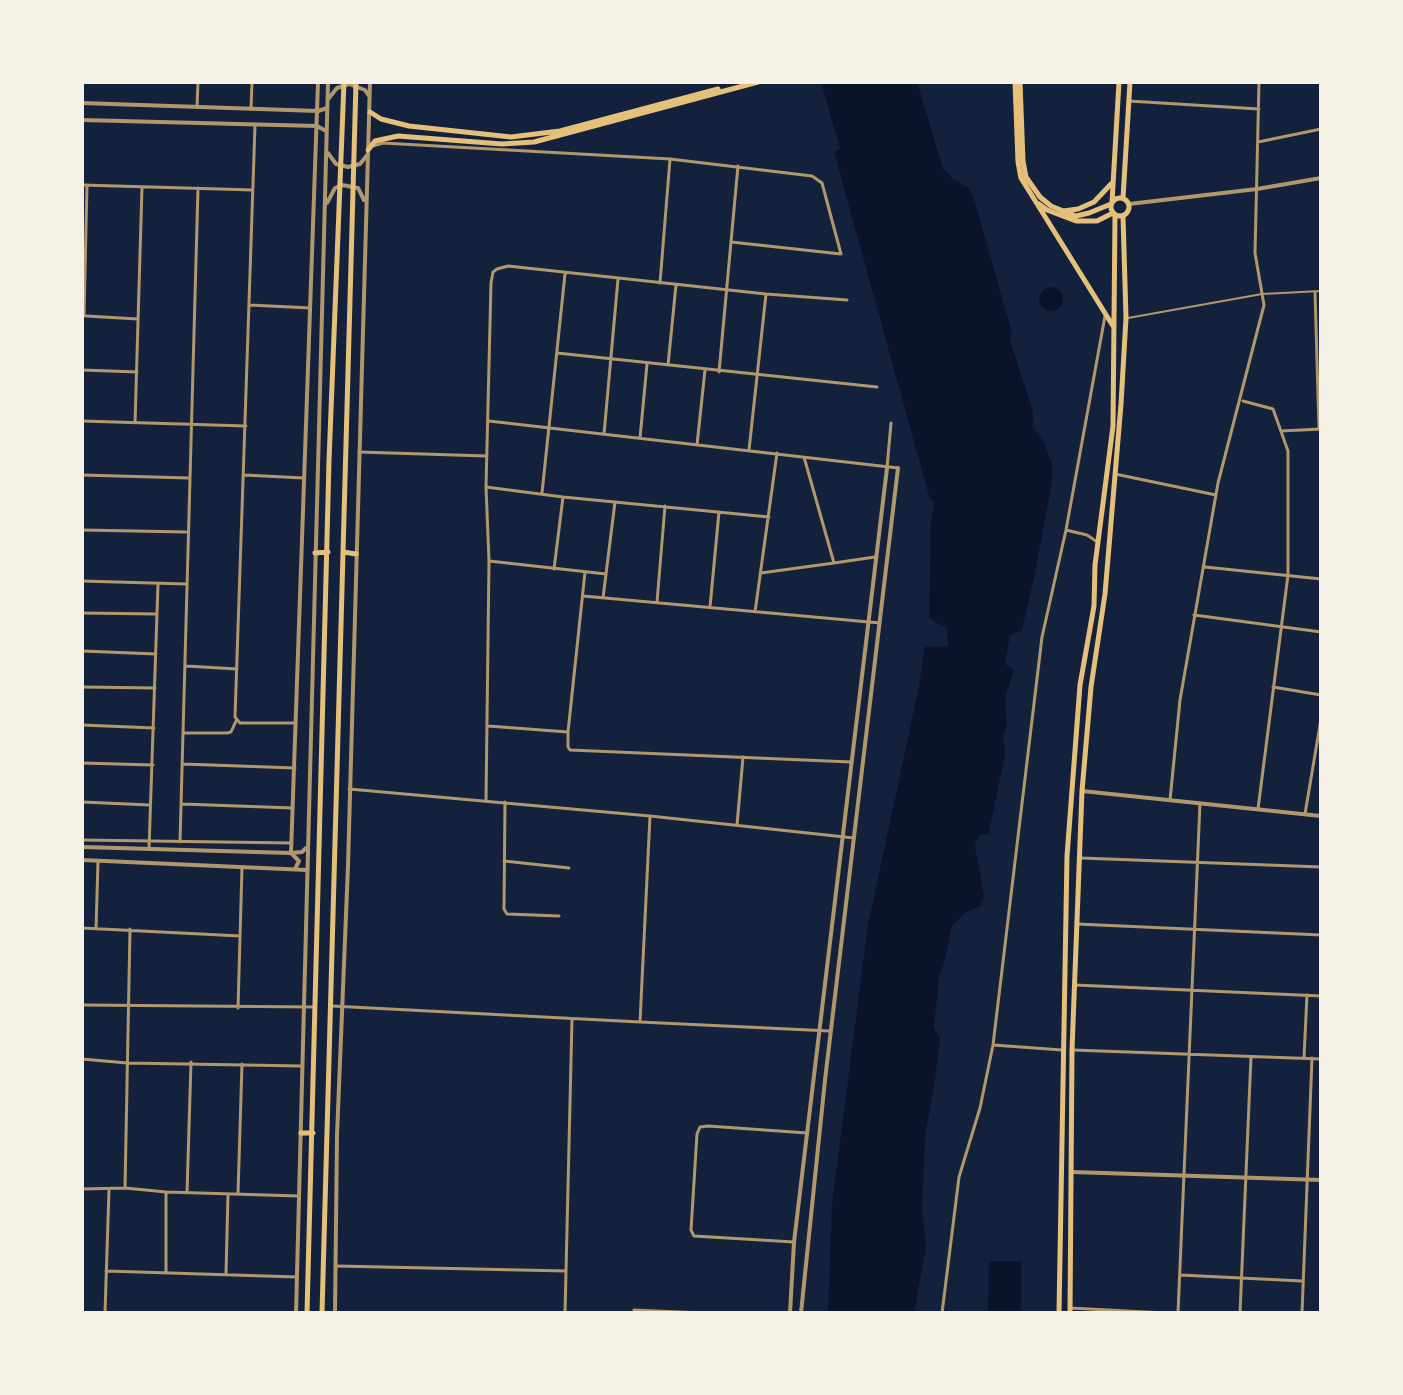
<!DOCTYPE html>
<html>
<head>
<meta charset="utf-8">
<style>
  body { margin:0 }
  #map { position:relative; width:1403px; height:1395px; overflow:hidden; background:#14213d; font-family:"Exo 2",sans-serif }
  canvas { display:block }
  .frame { position:absolute; inset:0; border:84px solid #f6f1e7; pointer-events:none }
</style>
</head>
<body>
<div id="map">
<canvas width="1403" height="1395"></canvas>
<div class="frame"></div>
</div>
<script>
const c = document.querySelector('canvas').getContext('2d');
c.lineJoin = 'round';
function fillPath(path, color) { c.fillStyle = color; c.fill(path, 'evenodd'); }
const poly = rows => new Path2D(rows.map(r => 'M' + r).join(''));
function trace(path, color, width, dash) { c.strokeStyle = color; c.lineWidth = width; c.lineCap = dash ? 'butt' : 'round'; c.setLineDash(dash || []); c.stroke(path); }
fillPath(poly([
  [821,82,917,82,943,168,953,179,969,188,973,195,1012,333,1010,336,1012,347,1033,411,1033,428,1044,442,1052,464,1052,482,1034,578,1022,630,1010,635,1005,664,1014,670,1005,697,1007,725,1003,736,1005,754,995,803,988,835,980,834,975,845,984,898,980,906,965,913,952,926,944,964,939,976,934,1028,940,1038,935,1080,925,1137,922,1211,926,1247,914,1313,828,1313,832,1204,868,925,918,691,925,647,948,646,947,629,929,618,931,521,934,503,929,496,834,152,840,148],
  '1039 299a12 12 0 1 1 24 0a12 12 0 1 1-24 0Z',
  [989,1261,1021,1261,1021,1313,988,1313]
]), '#0b132b');
trace(poly([
  [1128,318,1262,294,1321,291]
]), '#b1986c', 2);
trace(poly([
  [1129,101,1259,109],
  [197,107,198,82],
  [251,109,252,82],
  [255,125,235,717,240,723,295,723],
  [1258,142,1321,129],
  [373,146,383,143,670,159,812,176,822,183,841,254,731,242],
  [82,185,253,190],
  [660,283,670,159],
  [1315,292,1319,429],
  [250,305,310,308],
  [84,316,87,185],
  [86,316,138,319],
  [557,353,877,387],
  [668,365,676,285],
  [82,370,137,372],
  [719,372,738,166],
  [1243,401,1273,409,1288,451,1288,575,1258,809],
  [82,421,246,426],
  [489,421,898,468],
  [135,423,142,187],
  [1281,431,1321,429],
  [604,434,618,279],
  [640,438,647,364],
  [697,445,705,370],
  [749,450,766,294],
  [359,452,487,456],
  [804,457,834,563,875,557],
  [887,468,891,423],
  [1115,474,1216,495],
  [82,475,189,478],
  [244,475,304,478],
  [486,487,563,497,769,517],
  [542,493,565,274],
  [82,530,186,532],
  [1066,530,1087,535,1096,541],
  [489,561,606,574],
  [1205,567,1321,579],
  [554,569,563,497],
  [585,572,568,732,568,747,570,750,851,762],
  [761,573,834,563],
  [82,581,186,584],
  [583,596,880,623],
  [603,598,615,502],
  [657,602,665,506],
  [710,607,719,512],
  [755,612,777,453],
  [82,613,157,614],
  [1194,615,1321,632],
  [82,651,156,654],
  [186,666,237,669],
  [82,687,155,688],
  [1273,687,1321,695],
  [82,725,154,728],
  [488,726,568,732],
  [184,733,227,733,231,732,236,721],
  [82,763,153,765],
  [183,764,295,768],
  [349,789,650,816,854,838],
  [486,800,489,561,486,487,491,283,493,272,497,269,508,266,766,294,847,300],
  [1170,800,1180,700,1218,483,1264,305,1255,253,1259,82],
  [82,802,150,805],
  [505,802,504,909,507,914,559,916],
  [182,804,293,808],
  [1305,814,1321,719],
  [650,816,640,1022,830,1031],
  [737,825,743,757],
  [82,840,292,843],
  [180,842,198,188],
  [149,849,158,584],
  [1081,858,1321,867],
  [504,861,569,868],
  [1077,924,1321,935],
  [82,928,240,936],
  [96,929,98,861],
  [1075,985,1321,996],
  [82,1005,314,1007],
  [332,1006,640,1022],
  [238,1008,242,867],
  [993,1045,1062,1050],
  [1073,1050,1321,1059],
  [1304,1058,1307,995],
  [82,1059,127,1063,302,1066],
  [125,1188,130,929],
  [82,1189,125,1188,166,1192,299,1196],
  [187,1193,191,1062],
  [238,1194,242,1064],
  [794,1242,694,1236,691,1230,697,1134,700,1127,708,1126,807,1133],
  [336,1266,566,1271],
  [106,1271,297,1277],
  [166,1273,166,1192],
  [226,1274,228,1194],
  [1180,1275,1302,1281],
  [1070,1308,1165,1313],
  [634,1310,703,1313],
  [105,1313,109,1190],
  [565,1313,572,1019],
  [942,1313,959,1177,980,1108,993,1045,1042,637,1066,530,1105,316],
  [1178,1313,1200,803],
  [1240,1313,1251,1057],
  [1302,1313,1312,1058]
]), '#b1986c', 3);
trace(poly([
  [329,98,337,88,349,84,365,90,369,96],
  [82,103,318,111,327,108],
  [82,120,317,126,326,131],
  [328,153,336,164,348,167,360,164,368,154],
  [327,203,335,188,342,185,358,188,364,200],
  [1129,204,1257,189,1321,178],
  [1082,791,1321,816],
  [82,847,291,853,302,852,306,848],
  [82,860,307,870],
  [295,869,299,861,291,853,318,82],
  [1072,1172,1321,1180],
  [296,1313,328,82],
  [335,1313,337,1135,348,866,370,82],
  [790,1313,794,1242,887,468],
  [801,1313,825,1080,898,468]
]), '#b1986c', 4);
trace(poly([
  [1015,82,1018,162,1021,178,1113,326],
  [1020,82,1023,161,1026,177,1040,197,1051,206,1076,216,1089,213,1111,204],
  [370,112,381,119,409,126,511,137,560,131,718,89],
  [368,150,375,141,398,136,502,144,534,142,758,82],
  '1111 207a9 9 0 1 1 18 0a9 9 0 1 1-18 0Z',
  [1123,198,1130,82],
  [1112,202,1119,82],
  [1039,204,1047,210,1076,221,1097,221,1113,213],
  [1063,211,1078,209,1094,202,1111,184],
  [1059,1313,1067,856,1080,685,1094,606,1095,565,1113,426,1115,215],
  [1070,1313,1072,1050,1082,791,1091,687,1105,594,1121,404,1126,318,1123,216]
]), '#e5c07b', 5);
trace(poly([
  [343,552,356,554],
  [315,553,328,552],
  [301,1133,313,1133],
  [307,1313,329,461,344,82],
  [322,1313,356,82]
]), '#e5c07b', 5);
</script>
</body>
</html>
